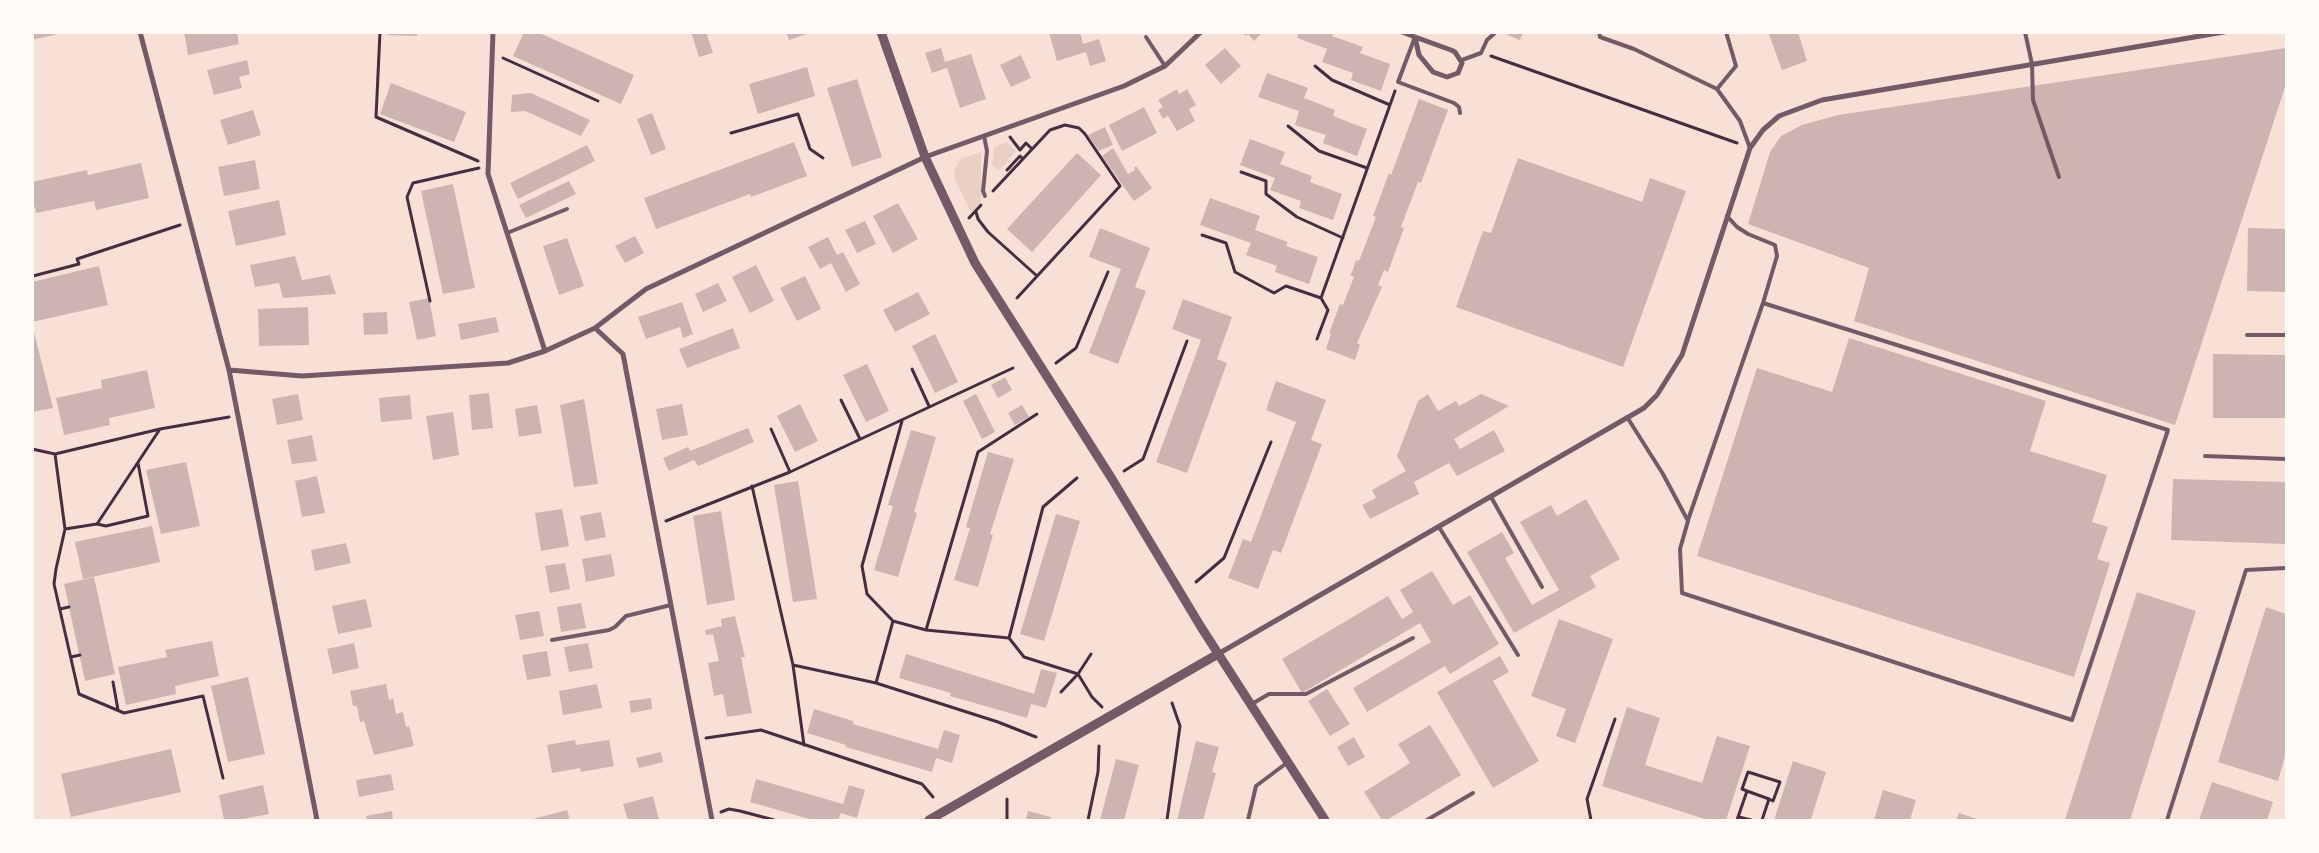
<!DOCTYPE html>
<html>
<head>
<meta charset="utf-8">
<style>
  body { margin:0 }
  #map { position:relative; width:2319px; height:853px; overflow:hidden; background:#f7e1d7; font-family:"PT Sans Narrow",sans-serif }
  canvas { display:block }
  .frame { position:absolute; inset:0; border:34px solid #fffaf5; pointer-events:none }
</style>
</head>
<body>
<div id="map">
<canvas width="2319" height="853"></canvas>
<div class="frame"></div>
</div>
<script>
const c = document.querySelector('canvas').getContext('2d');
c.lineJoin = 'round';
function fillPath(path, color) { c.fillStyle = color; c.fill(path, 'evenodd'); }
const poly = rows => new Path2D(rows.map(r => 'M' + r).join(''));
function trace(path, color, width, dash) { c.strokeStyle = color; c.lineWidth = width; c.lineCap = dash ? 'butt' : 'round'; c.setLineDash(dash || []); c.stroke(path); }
fillPath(poly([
  [1007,142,1016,151,999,171,992,165,994,147],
  [981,152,981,202,971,212,955,180,954,171,961,159]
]), '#ebcfc5');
fillPath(poly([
  [32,32,57,32,58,34,32,40],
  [184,32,237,32,239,44,188,55],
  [388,32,417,32,417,36,387,35],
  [524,32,537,32,634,75,621,104,513,56],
  [691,32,706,32,713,53,699,57],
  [786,32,810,32,810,33,789,40],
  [1049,32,1080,32,1083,44,1099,39,1106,61,1090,66,1086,52,1057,61],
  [1242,32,1263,32,1254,41,1248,34,1246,36],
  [1299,32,1333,32,1332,36,1363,47,1360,53,1390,64,1381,91,1351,80,1353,73,1322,62,1327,49,1297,38],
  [1508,32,1523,32,1520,40,1507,35],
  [1768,32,1798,32,1807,61,1782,70],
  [941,48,945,62,971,54,986,99,960,108,947,68,932,73,925,53],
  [1225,48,1241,66,1221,84,1205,65],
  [2286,48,2286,84,2175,425,1854,321,1869,268,1748,224,1770,152,1781,136,1802,125,1838,115],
  [1021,55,1031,78,1011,87,1000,65],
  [247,60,250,74,239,77,242,88,214,95,207,70],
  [807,67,815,96,758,114,749,84],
  [1267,73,1308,88,1304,98,1335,110,1333,116,1367,129,1357,156,1323,143,1326,135,1295,125,1299,111,1258,97],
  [857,79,882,157,852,167,827,88],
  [391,83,466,112,454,142,380,114],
  [1177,89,1179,94,1187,89,1196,105,1189,109,1195,121,1177,131,1168,116,1163,119,1158,110,1163,107,1158,100],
  [531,93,590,120,581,136,525,111,511,112,512,95],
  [1419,99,1448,110,1421,183,1418,182,1401,227,1404,228,1388,272,1384,270,1378,285,1382,287,1357,343,1360,345,1355,360,1326,349,1331,334,1329,333,1340,304,1343,305,1354,277,1350,275,1352,272,1356,260,1359,261,1376,217,1373,216,1389,173,1391,175],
  [1144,107,1157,133,1122,151,1109,125],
  [253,110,261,135,228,145,220,120],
  [652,113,666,149,651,155,637,119],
  [1105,127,1113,145,1099,151,1088,135],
  [1250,139,1285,152,1280,164,1312,176,1310,182,1342,194,1333,220,1299,208,1301,201,1270,190,1275,178,1240,165],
  [794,142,807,176,751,197,750,194,656,229,644,198],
  [587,145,595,161,518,199,510,183],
  [1113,148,1128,174,1135,170,1134,168,1136,166,1152,188,1134,201,1102,156],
  [1077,153,1101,175,1032,252,1007,229],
  [1518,158,1642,202,1650,178,1686,191,1623,367,1456,307,1483,231,1491,233],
  [255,160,260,189,224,196,218,167],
  [141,163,149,198,96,210,94,201,36,213,35,207,32,207,32,182,87,170,88,175],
  [569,181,576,194,526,218,519,205],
  [453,184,475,288,443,294,421,191],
  [1210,198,1260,216,1255,230,1288,242,1286,246,1318,257,1309,284,1275,272,1277,266,1246,255,1251,243,1200,225],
  [279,200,286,235,236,246,228,211],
  [898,203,918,239,893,253,873,216],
  [865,221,876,244,857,253,845,230],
  [1100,228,1150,248,1135,287,1146,291,1118,364,1089,353,1121,269,1089,257],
  [2248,228,2286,229,2286,292,2247,291],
  [635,236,644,253,625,263,615,246],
  [828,237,837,255,843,252,860,284,846,292,831,263,820,269,808,247],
  [567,238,584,286,559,295,543,246],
  [295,256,302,280,330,275,336,294,283,298,279,283,255,287,250,265],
  [756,265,774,301,750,313,732,277],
  [99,266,108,305,32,322,32,282],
  [805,276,821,309,797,321,780,288],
  [718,283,727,301,703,312,695,294],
  [918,292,930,314,895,332,883,310],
  [429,298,436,336,417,340,409,302],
  [1183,299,1232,317,1217,359,1227,363,1187,473,1156,462,1201,340,1172,329],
  [682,302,693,334,683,338,680,327,646,339,638,317],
  [308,307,309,345,259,346,258,309],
  [387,312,388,334,364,335,363,313],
  [496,317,499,332,461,340,458,324],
  [32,324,53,408,32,412],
  [733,328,740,348,687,368,679,349],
  [935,334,958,382,935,393,912,346],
  [1849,338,2046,401,2030,451,2107,475,2092,522,2108,527,2097,559,2110,563,2074,677,1697,556,1757,368,1832,392],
  [2213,354,2286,355,2286,418,2213,418],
  [867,364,889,411,866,422,843,375],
  [147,370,155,408,109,418,110,425,64,435,56,398,102,388,101,380],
  [1005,377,1012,390,998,398,991,385],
  [1276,381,1326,400,1311,440,1322,444,1281,553,1273,550,1258,589,1228,578,1243,539,1251,542,1296,422,1266,410],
  [489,393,493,428,472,430,469,395],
  [298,394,303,420,277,425,272,399],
  [976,394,995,432,982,439,963,401],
  [1428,394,1438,411,1456,401,1459,406,1481,394,1509,406,1454,439,1460,449,1494,430,1505,451,1457,476,1449,463,1414,482,1419,494,1370,519,1362,505,1376,498,1372,490,1406,471,1397,456,1418,401],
  [410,395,412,419,381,422,379,398],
  [584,399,598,484,574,487,560,405],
  [682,404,688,435,662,440,656,409],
  [800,404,818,441,795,452,777,416],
  [537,405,542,433,519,437,515,409],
  [1022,405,1029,417,1015,425,1008,413],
  [453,412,459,455,433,460,426,416],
  [748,428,754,442,698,466,694,460,669,471,663,458,688,447,690,451],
  [911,430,936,437,914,512,917,513,898,577,874,570,893,506,888,505],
  [312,435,317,461,292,464,287,440],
  [988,452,1014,459,990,534,993,535,978,587,954,580,970,528,966,527],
  [186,462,200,526,161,534,146,470],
  [317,476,325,513,302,517,295,481],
  [2173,479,2286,482,2286,544,2171,540],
  [798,481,817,599,793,602,774,485],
  [1586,499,1620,559,1590,576,1596,587,1514,633,1467,552,1502,532,1514,553,1505,558,1532,605,1559,590,1520,522,1551,505,1557,516],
  [562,509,569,546,541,551,535,513],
  [721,511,735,600,707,605,693,516],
  [601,512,606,537,585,541,580,516],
  [1056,514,1080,521,1044,641,1020,634],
  [152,526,160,562,83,579,75,542],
  [346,543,351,563,315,571,311,550],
  [611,554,615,576,586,582,582,559],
  [565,563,570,589,550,593,545,566],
  [1432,571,1453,605,1470,595,1499,644,1450,674,1445,666,1367,712,1353,688,1431,642,1420,623,1302,693,1282,659,1388,596,1402,619,1413,612,1400,590],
  [94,577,115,674,85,681,64,584],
  [2137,592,2196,611,2130,820,2065,820],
  [366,599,372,627,338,634,332,606],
  [581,603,586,628,561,632,557,607],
  [2266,607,2286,614,2286,753,2278,781,2218,762],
  [539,611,544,636,520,640,515,615],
  [735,616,745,657,741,657,752,713,727,717,723,694,714,696,708,663,719,661,713,634,706,635,705,630,722,626,721,619],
  [1559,619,1613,639,1575,743,1556,736,1566,709,1531,696],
  [212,641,219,676,175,686,176,694,126,705,118,667,167,657,165,650],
  [354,643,359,668,333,674,327,649],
  [588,643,593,668,569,672,564,647],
  [547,651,551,676,527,680,522,655],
  [906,654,1034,694,1041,669,1057,673,1046,708,1031,704,1027,718,950,696,951,693,899,678],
  [1500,656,1509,672,1493,681,1539,761,1493,788,1437,692],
  [248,677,265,754,228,762,211,686],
  [386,684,389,700,393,698,396,714,403,712,406,727,409,726,414,746,374,755,364,721,360,722,357,706,353,706,350,691],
  [597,684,602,708,563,715,559,691],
  [1327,689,1350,724,1330,736,1308,701],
  [651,698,652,709,631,713,629,701],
  [1627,707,1660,718,1645,765,1702,783,1717,736,1750,746,1726,820,1708,820,1602,786],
  [814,709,853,721,853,724,938,749,944,730,960,735,952,763,936,758,932,772,846,747,846,745,807,733],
  [1430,725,1461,775,1387,820,1382,820,1364,792,1410,763,1398,744],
  [1354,737,1365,757,1348,766,1337,747],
  [575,740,576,745,609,740,614,766,581,772,580,768,552,773,547,745],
  [1196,741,1219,747,1212,772,1216,773,1203,820,1177,820],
  [171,749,181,792,71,817,61,774],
  [661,752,663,762,639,768,636,758],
  [1116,759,1139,765,1124,820,1100,820],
  [1793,761,1826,772,1811,819,1815,820,1774,820],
  [391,774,394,790,359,797,356,780],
  [756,779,843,804,849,785,865,790,857,818,841,813,838,820,813,820,750,802],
  [2212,782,2273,802,2267,820,2199,820],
  [263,785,269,814,238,820,224,820,219,795],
  [1883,790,1916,800,1910,820,1874,820],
  [653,796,659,820,628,820,623,804],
  [567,810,570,820,534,820,533,819],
  [392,811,393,820,367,820,366,816],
  [1028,811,1051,817,1051,820,1026,820],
  [1959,813,1980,820,1956,820]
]), '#ccb4b1');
trace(poly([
  [380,32,376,117,478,161],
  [1491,56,1737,143],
  [503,58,598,101],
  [1315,66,1332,80,1390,105],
  [1288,126,1319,151,1367,168],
  [731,133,798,114,810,149,823,158],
  [1010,137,1020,150,1026,143,1032,149],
  [1007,170,1020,156,1023,159],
  [1241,172,1266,181,1266,194,1297,217,1343,238],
  [993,191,1050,130,1065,125,1079,128,1085,134,1120,186,1017,298],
  [976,212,978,219,988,232,1037,276],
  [969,218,981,205],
  [1202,235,1226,243,1235,272,1274,293,1286,286,1321,298,1328,310,1317,339],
  [33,276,79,264,77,259,180,225],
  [1321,298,1395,91],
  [430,301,407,197,413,183,479,168],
  [1056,363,1076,348,1108,272],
  [912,369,929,406],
  [841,400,860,439],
  [902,421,862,566,867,594,893,621,926,630,1009,638,1024,657,1078,674,1092,697,1102,707],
  [771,429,790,472],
  [32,449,55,454,160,429],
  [55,454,65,529],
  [1124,471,1143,459,1187,341],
  [752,486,793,665,804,745],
  [666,521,790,472,1013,368],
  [97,524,106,526,148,516,138,463],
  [1196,582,1224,558,1271,442],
  [60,609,69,607],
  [926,630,978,452,1037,414],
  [1009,638,1043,507,1077,478],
  [71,657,80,655],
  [793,665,876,683,998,722,1036,737],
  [113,682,118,710],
  [876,683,893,621],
  [1061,692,1078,674,1091,654],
  [706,738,761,730,922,784,933,797],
  [223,778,203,696,124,713,79,694,54,584,56,569,65,529,97,524,160,429,229,417],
  [1747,791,1769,799],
  [721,812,729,809,740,811,774,820],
  [1739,817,1751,820],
  [1007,820,1007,799],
  [1088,820,1098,772,1099,746],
  [1167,820,1180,726,1172,703],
  [1591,820,1587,799,1615,719],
  [1737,820,1747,791,1742,789,1748,772,1780,782,1773,801,1769,799,1762,820]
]), '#4a2c40', 3);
trace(poly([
  [1599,32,1600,37,1634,49,1717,89],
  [1726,32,1736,66,1717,89,1740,121,1750,148],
  [1862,32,1878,32],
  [2025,32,2032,64,2033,100,2059,177],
  [1146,37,1165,66],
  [1415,37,1398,82,1454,103,1459,107,1460,113],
  [1462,60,1481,53,1487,40,1496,32],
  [984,136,987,151,983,191,985,196],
  [507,233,567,209],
  [2247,335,2286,335],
  [1627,417,1663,474,1688,521,1680,549,1682,593,2072,720,2168,430,1763,303,1777,256,1775,245,1748,234,1737,227,1727,216],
  [2205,456,2286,459],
  [1491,497,1542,587],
  [1688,520,1763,303],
  [1439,527,1518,655],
  [552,640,609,630,615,627,626,616,671,605],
  [1250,705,1269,694,1306,694,1413,638],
  [1248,820,1256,786,1288,762],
  [1427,820,1473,793],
  [2167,820,2246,570,2286,568]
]), '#755966', 4);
trace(poly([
  [140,32,229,370,317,820],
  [493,32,488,174,545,351],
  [1402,32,1415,37,1451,50,1455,52,1462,63,1458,73,1447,77,1433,72,1419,55,1415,37],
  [595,328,623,354,712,820],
  [229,370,302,376,508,363,545,351,595,328,646,289,925,157,1124,86,1165,66,1201,32],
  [1218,654,1644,408,1657,395,1682,355,1750,148,1763,130,1779,116,1822,100,2224,32]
]), '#755966', 5);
trace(poly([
  [881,32,925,157,975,263,1112,479,1201,627,1325,820],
  [929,820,1218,654]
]), '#755966', 9);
</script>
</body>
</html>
